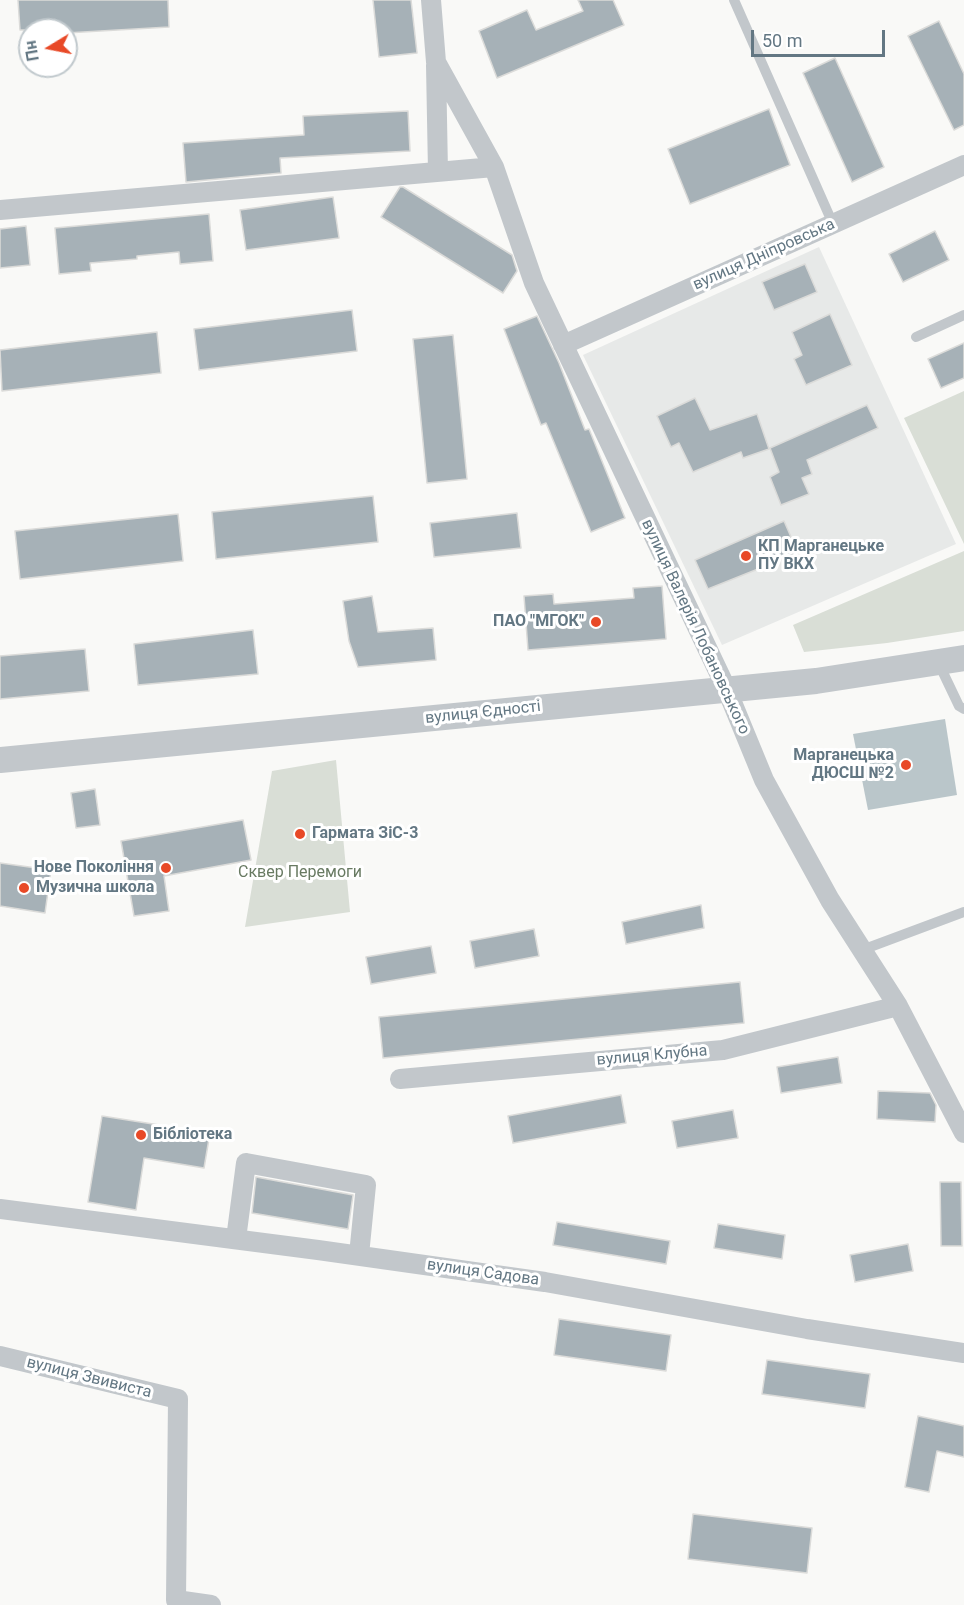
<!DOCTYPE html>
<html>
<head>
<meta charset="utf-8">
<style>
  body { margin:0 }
  #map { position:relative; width:964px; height:1605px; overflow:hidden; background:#f9f9f7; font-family:Roboto,sans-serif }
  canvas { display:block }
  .north { position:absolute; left:18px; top:18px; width:60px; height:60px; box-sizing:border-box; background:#fff; border:2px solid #c1c9cd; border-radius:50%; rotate:260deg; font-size:16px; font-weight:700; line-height:24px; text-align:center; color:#637783 }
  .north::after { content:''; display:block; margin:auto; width:21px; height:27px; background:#e84927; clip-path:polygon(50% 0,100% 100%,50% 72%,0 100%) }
  .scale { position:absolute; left:751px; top:30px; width:134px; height:27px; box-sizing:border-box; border:3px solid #637783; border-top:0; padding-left:8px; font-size:18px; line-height:21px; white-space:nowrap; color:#637783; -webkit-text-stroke:4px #fff; paint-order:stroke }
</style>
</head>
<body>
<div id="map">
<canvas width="964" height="1605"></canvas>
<div class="north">Пн</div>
<div class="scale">50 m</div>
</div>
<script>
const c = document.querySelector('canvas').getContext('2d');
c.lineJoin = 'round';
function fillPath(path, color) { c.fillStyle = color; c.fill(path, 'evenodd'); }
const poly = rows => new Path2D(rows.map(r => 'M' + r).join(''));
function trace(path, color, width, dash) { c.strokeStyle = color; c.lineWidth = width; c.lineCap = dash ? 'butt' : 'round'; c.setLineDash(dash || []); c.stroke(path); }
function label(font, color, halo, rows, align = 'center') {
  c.font = font + ' Roboto,sans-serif'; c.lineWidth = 6; c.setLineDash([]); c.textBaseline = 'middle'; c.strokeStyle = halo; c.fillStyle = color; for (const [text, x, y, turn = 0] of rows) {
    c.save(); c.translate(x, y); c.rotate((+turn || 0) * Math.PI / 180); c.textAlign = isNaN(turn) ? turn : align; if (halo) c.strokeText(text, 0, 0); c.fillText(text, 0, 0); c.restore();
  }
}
fillPath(poly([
  [819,247,956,544,722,645,583,355]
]), '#e7e9e8');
fillPath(poly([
  [964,391,964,544,904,418],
  [964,551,964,631,887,643,804,652,793,625],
  [336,760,350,912,245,927,272,771]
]), '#d9ded6');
fillPath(poly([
  [945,719,957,795,868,810,853,734]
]), '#bac6ca');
const building = poly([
  [18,0,168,0,169,27,66,33,66,30,20,30,18,0],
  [373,0,411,0,417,53,379,57,373,0],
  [578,0,613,0,624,25,497,78,479,31,527,10,536,30,583,11,578,0],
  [939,21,964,74,964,125,954,130,908,36,939,21],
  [835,58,884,167,852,182,803,73,835,58],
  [769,109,790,165,690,204,668,149,769,109],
  [408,111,410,151,280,158,281,173,186,182,183,143,304,135,303,116,408,111],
  [400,187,403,187,512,255,517,271,503,293,381,217,400,187],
  [333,197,339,238,246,250,240,210,333,197],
  [209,214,213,261,180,264,179,252,137,256,137,259,90,263,91,271,59,274,55,228,209,214],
  [26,226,30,265,0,268,0,229,26,226],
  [935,231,949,260,903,282,889,254,935,231],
  [805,264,817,292,774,310,762,282,805,264],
  [352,310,357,351,199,370,194,329,352,310],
  [830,314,852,365,806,385,794,359,802,355,792,332,830,314],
  [537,316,559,363,585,430,589,429,625,518,591,532,546,423,541,425,504,329,537,316],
  [157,332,161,373,2,391,0,350,157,332],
  [453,335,467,479,427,483,413,339,453,335],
  [964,343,964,378,941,388,928,359,964,343],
  [695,398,710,430,757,414,769,449,743,458,741,452,693,472,679,443,671,447,657,416,695,398],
  [867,405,878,428,807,460,812,474,802,478,809,494,781,505,770,477,779,472,770,448,867,405],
  [373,496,378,542,216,559,212,512,373,496],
  [517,513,521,548,434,557,430,523,517,513],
  [178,514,183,561,20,579,15,531,178,514],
  [784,521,798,553,708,589,695,560,784,521],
  [662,586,666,639,528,650,524,596,553,594,554,604,634,598,633,588,662,586],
  [372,596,378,632,433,628,436,660,358,667,349,641,343,601,372,596],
  [253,630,258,674,138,685,134,644,253,630],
  [85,649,89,691,0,699,0,656,85,649],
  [95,789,100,825,76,828,71,793,95,789],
  [243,820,251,860,164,876,169,911,134,916,121,841,243,820],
  [0,863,51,870,45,913,0,906,0,863],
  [701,905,704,928,626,944,622,922,701,905],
  [534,929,539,956,475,968,470,941,534,929],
  [431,946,436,973,371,984,366,957,431,946],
  [740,982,744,1023,383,1058,379,1017,740,982],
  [838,1057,842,1083,781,1093,777,1067,838,1057],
  [878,1091,930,1093,936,1105,935,1122,877,1119,878,1091],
  [621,1095,626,1123,513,1143,508,1116,621,1095],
  [733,1110,738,1138,677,1148,672,1121,733,1110],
  [102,1116,210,1133,204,1168,144,1158,136,1210,88,1202,102,1116],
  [256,1177,353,1195,348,1229,252,1213,256,1177],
  [940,1182,961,1182,962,1246,941,1246,940,1182],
  [557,1222,670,1241,666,1264,553,1245,557,1222],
  [718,1224,785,1235,782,1259,714,1248,718,1224],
  [908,1244,913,1271,855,1282,850,1255,908,1244],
  [559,1319,671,1335,666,1371,554,1355,559,1319],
  [767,1360,870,1374,865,1408,762,1394,767,1360],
  [918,1416,964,1426,964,1457,937,1451,929,1492,905,1487,918,1416],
  [693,1514,812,1528,807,1573,688,1559,693,1514]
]);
fillPath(building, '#a6b1b7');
trace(building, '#dbdbd9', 1.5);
trace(poly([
  [734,0,833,224],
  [916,337,964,315],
  [938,662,959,706,964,709],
  [862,950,964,912]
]), '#c2c7cb', 10);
trace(poly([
  [431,0,436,62,494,167,534,283,727,690,764,780,830,900,898,1006,964,1133],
  [436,65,438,172],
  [0,210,494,167],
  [563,345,964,165],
  [400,1079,723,1050,898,1006],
  [0,1209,318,1250,545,1282,807,1329,964,1353],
  [236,1239,246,1163,366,1185,359,1255],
  [0,1356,178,1399,176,1600,211,1605]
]), '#c2c7cb', 20);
trace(poly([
  [0,760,816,681,964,658]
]), '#c2c7cb', 26);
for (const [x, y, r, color] of [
  [746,556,6,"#e84927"],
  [596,622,6,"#e84927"],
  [906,765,6,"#e84927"],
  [300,834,6,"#e84927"],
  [166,868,6,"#e84927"],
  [24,888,6,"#e84927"],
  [141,1135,6,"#e84927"]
]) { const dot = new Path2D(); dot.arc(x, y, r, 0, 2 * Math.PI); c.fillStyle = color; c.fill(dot); trace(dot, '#fff', 2); }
label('16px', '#637783', '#fff', [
  ["вулиця Дніпровська",764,255,-24],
  ["вулиця Валерія Лобановського",695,627,65],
  ["вулиця Єдності",483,713,-6],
  ["вулиця Клубна",652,1056,-5],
  ["вулиця Садова",483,1273,8],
  ["вулиця Звивиста",89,1378,14]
]);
label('bold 16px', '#637783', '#fff', [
  ["КП Марганецьке",758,547],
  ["ПУ ВКХ",758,565],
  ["ПАО \"МГОК\"",584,622,"right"],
  ["Марганецька",894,756,"right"],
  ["ДЮСШ №2",894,774,"right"],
  ["Гармата ЗіС-3",312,834],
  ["Нове Покоління",154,868,"right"],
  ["Музична школа",36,888],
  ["Бібліотека",153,1135]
], 'left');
label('16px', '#687a62', '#fff', [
  ["Сквер Перемоги",300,873]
]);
</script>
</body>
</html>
